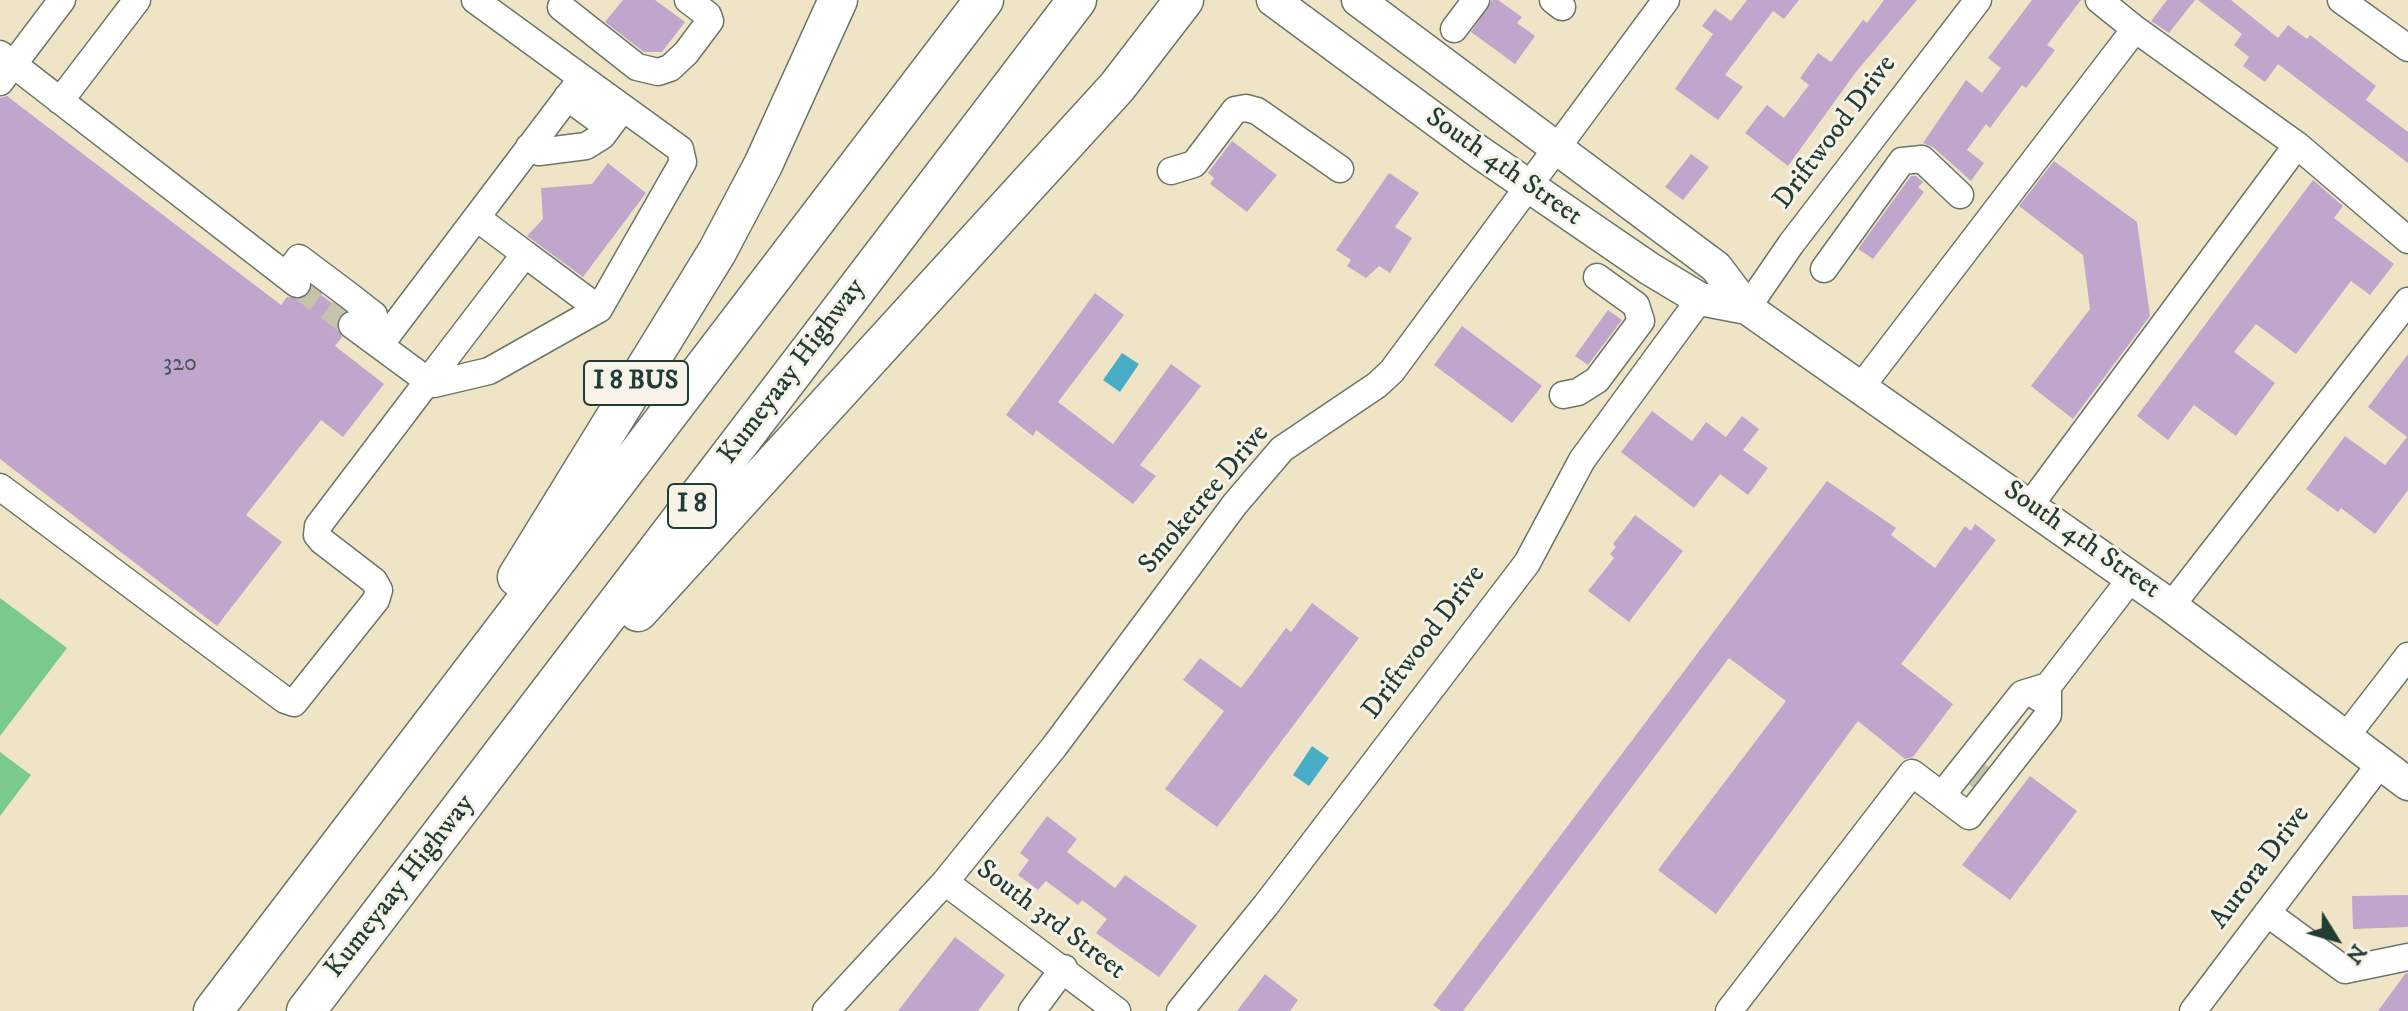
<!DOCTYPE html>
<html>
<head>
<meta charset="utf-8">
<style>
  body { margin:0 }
  #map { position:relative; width:2408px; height:1011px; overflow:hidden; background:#f0e4c7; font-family:"IM FELL DW Pica",serif }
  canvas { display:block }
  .north { position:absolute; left:2296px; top:899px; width:80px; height:80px; -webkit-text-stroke:6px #f7f3e8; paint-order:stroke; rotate:127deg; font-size:22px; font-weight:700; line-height:32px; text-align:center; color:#1f3d34 }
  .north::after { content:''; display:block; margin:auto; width:28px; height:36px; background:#1f3d34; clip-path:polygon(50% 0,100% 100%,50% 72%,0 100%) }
</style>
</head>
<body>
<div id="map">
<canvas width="2408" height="1011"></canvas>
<div class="north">N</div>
</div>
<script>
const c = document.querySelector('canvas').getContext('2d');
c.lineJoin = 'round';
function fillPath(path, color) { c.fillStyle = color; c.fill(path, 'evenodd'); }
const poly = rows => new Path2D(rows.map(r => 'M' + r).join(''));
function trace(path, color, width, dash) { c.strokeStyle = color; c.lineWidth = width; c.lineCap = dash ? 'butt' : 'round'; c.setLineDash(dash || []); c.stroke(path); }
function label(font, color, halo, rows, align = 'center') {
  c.font = font + ' "IM FELL DW Pica",serif'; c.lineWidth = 6; c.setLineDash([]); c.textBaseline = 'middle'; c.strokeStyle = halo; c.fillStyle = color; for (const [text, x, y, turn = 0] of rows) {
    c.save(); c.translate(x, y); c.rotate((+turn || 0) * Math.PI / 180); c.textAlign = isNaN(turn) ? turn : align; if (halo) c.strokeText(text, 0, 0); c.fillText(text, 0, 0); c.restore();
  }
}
fillPath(poly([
  [0,598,67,648,0,736],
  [0,752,31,775,0,816]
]), '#7aca8b');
fillPath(poly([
  [1122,353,1139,364,1120,392,1103,380],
  [1312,746,1329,758,1309,786,1293,775]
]), '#48aec7');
fillPath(poly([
  [623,0,655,0,685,22,662,52,644,52,605,22],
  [1492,0,1498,0,1522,17,1517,23,1535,36,1515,64,1471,32],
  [1747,0,1799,0,1784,19,1773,11,1725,75,1743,87,1718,120,1675,89,1713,34,1702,26,1715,9,1731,21],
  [1884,0,1917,0,1856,72,1788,166,1745,133,1767,105,1784,118,1809,85,1800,78,1818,53,1831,62,1863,20,1867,23],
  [2032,0,2081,0,2047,45,2055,50,2026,88,2022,85,1990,128,1986,124,1967,150,1984,163,1971,181,1933,147,1923,143,1966,80,1982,93,2001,68,1988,58],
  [2167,0,2195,0,2169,33,2151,21],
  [2198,0,2231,0,2278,38,2288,25,2307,39,2310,35,2376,86,2366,100,2408,132,2408,163,2278,64,2265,82,2243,66,2249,57,2234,45,2242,34],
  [7,96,281,305,287,297,304,298,312,288,337,307,344,312,336,322,342,337,335,346,384,384,343,437,321,420,246,515,282,542,217,626,0,459,0,98],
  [1232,141,1277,175,1247,212,1210,184,1214,178,1208,173],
  [1691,154,1709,167,1683,200,1665,187],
  [2054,161,2137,222,2150,316,2073,419,2031,386,2090,309,2083,255,2019,206],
  [608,163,646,193,583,277,527,236,543,219,541,188,592,184],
  [1389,173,1419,193,1395,227,1412,238,1390,273,1379,266,1366,278,1347,266,1351,260,1336,250],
  [1911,176,1916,176,1923,182,1918,187,1924,192,1873,259,1858,249],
  [2313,180,2343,206,2334,218,2394,264,2370,295,2351,281,2296,354,2256,324,2234,352,2275,383,2236,436,2194,405,2168,440,2137,416],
  [1095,293,1124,315,1058,402,1113,444,1171,364,1201,386,1140,465,1156,476,1133,504,1036,430,1033,436,1006,415],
  [1608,310,1622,320,1588,365,1575,356],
  [1462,326,1542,386,1512,423,1434,365],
  [2408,354,2408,490,2375,534,2341,508,2338,512,2306,489,2345,436,2385,465,2407,437,2368,407],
  [1652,411,1692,441,1706,422,1726,437,1742,416,1759,429,1743,450,1768,468,1748,495,1720,474,1694,508,1621,452],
  [1827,481,1896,528,1891,535,1935,568,1965,526,1971,531,1975,524,1996,540,1901,664,1953,704,1913,757,1905,759,1858,721,1716,914,1658,870,1786,701,1729,658,1463,1011,1441,1011,1433,1005],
  [1635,515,1683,551,1629,622,1588,591,1614,558,1610,554,1616,547,1613,544],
  [1312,603,1359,638,1217,827,1165,789,1224,711,1183,680,1200,658,1241,688,1286,628,1291,632],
  [2030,776,2077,811,2010,900,1962,865],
  [1047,816,1077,839,1067,852,1115,888,1125,875,1197,926,1159,977,1096,933,1107,919,1082,900,1078,905,1046,881,1038,890,1018,875,1029,860,1020,853],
  [2408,895,2408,927,2353,929,2352,896],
  [955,937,1005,975,978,1011,898,1011],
  [2408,973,2408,1011,2378,1011,2405,974],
  [1265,974,1298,1000,1290,1011,1237,1011]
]), '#c0a6cc');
trace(poly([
  [297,284,352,325],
  [1971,786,1991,760]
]), '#c6c3aa', 26, [26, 13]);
const minor = poly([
  [1553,0,1562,7],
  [2341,0,2408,48],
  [561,7,637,67,658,72,670,68,686,53,710,21,708,15,688,0],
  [1454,29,1476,0],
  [2135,29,2297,145,2408,240],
  [0,54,297,284],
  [0,82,62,0],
  [567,97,608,127],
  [60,101,137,0],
  [529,147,539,152,586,146,602,136,623,108],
  [1171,171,1194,164,1235,110,1246,108,1257,111,1340,169],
  [477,218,525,254,428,381,434,384,489,371,599,309,683,162,680,149,582,78],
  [525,254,599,309],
  [1824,269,1902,161,1922,159,1960,195],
  [286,275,299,258,347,294,374,315,363,333],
  [1747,308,1791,244,1978,0],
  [380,345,582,78,475,0],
  [1861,387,2135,29,2099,0],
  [1563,395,1578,392,1597,380,1641,321,1636,305,1597,277],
  [0,487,285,700,294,703,376,600,379,590,374,581,322,541,317,535,318,526,428,381,352,325],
  [2030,505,2297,145],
  [2171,606,2408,301],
  [2039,698,2132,577],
  [2344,739,2408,656],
  [1942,795,2022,694,2048,686],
  [945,882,1117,1011],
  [2267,913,2345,970,2408,957],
  [826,1011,945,882,1054,747,1235,504,1282,449,1377,385,1392,371,1666,0],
  [1032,1011,1064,968],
  [1180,1011,1266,905,1527,563,1582,460,1700,299],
  [1729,1011,1912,773,1969,816,2048,715,2048,686],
  [2193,1011,2380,764]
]);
const major = poly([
  [1273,0,1479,152,1650,269,1700,299,1747,308],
  [1358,0,1716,267,1747,308,2171,606,2408,784]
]);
const highway = poly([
  [517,577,717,252,763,165,838,0],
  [638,612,1117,87,1184,0],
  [213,1011,984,0],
  [306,1011,1077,0]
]);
trace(minor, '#687767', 29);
trace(major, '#687767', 35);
trace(highway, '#687767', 41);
trace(minor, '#fff', 26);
trace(major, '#fff', 32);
trace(highway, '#fff', 38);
label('24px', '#47575a', null, [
  ["320",180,365]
]);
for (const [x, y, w] of [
  [636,383,104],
  [692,506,48]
]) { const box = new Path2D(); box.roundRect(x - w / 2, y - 22, w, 44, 6); c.fillStyle = '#f7f3e8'; c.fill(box); trace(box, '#1f3d34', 2); }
label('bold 26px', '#1f3d34', null, [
  ["I 8 BUS",636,383],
  ["I 8",692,506]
]);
label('28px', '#1f3d34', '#f7f3e8', [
  ["Driftwood Drive",1836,133,-53],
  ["South 4th Street",1503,168,35],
  ["Kumeyaay Highway",793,372,-53],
  ["Smoketree Drive",1205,500,-50],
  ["South 4th Street",2081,541,35],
  ["Driftwood Drive",1425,643,-53],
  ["Aurora Drive",2261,868,-53],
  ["Kumeyaay Highway",401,887,-52],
  ["South 3rd Street",1050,921,37]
]);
</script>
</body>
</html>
